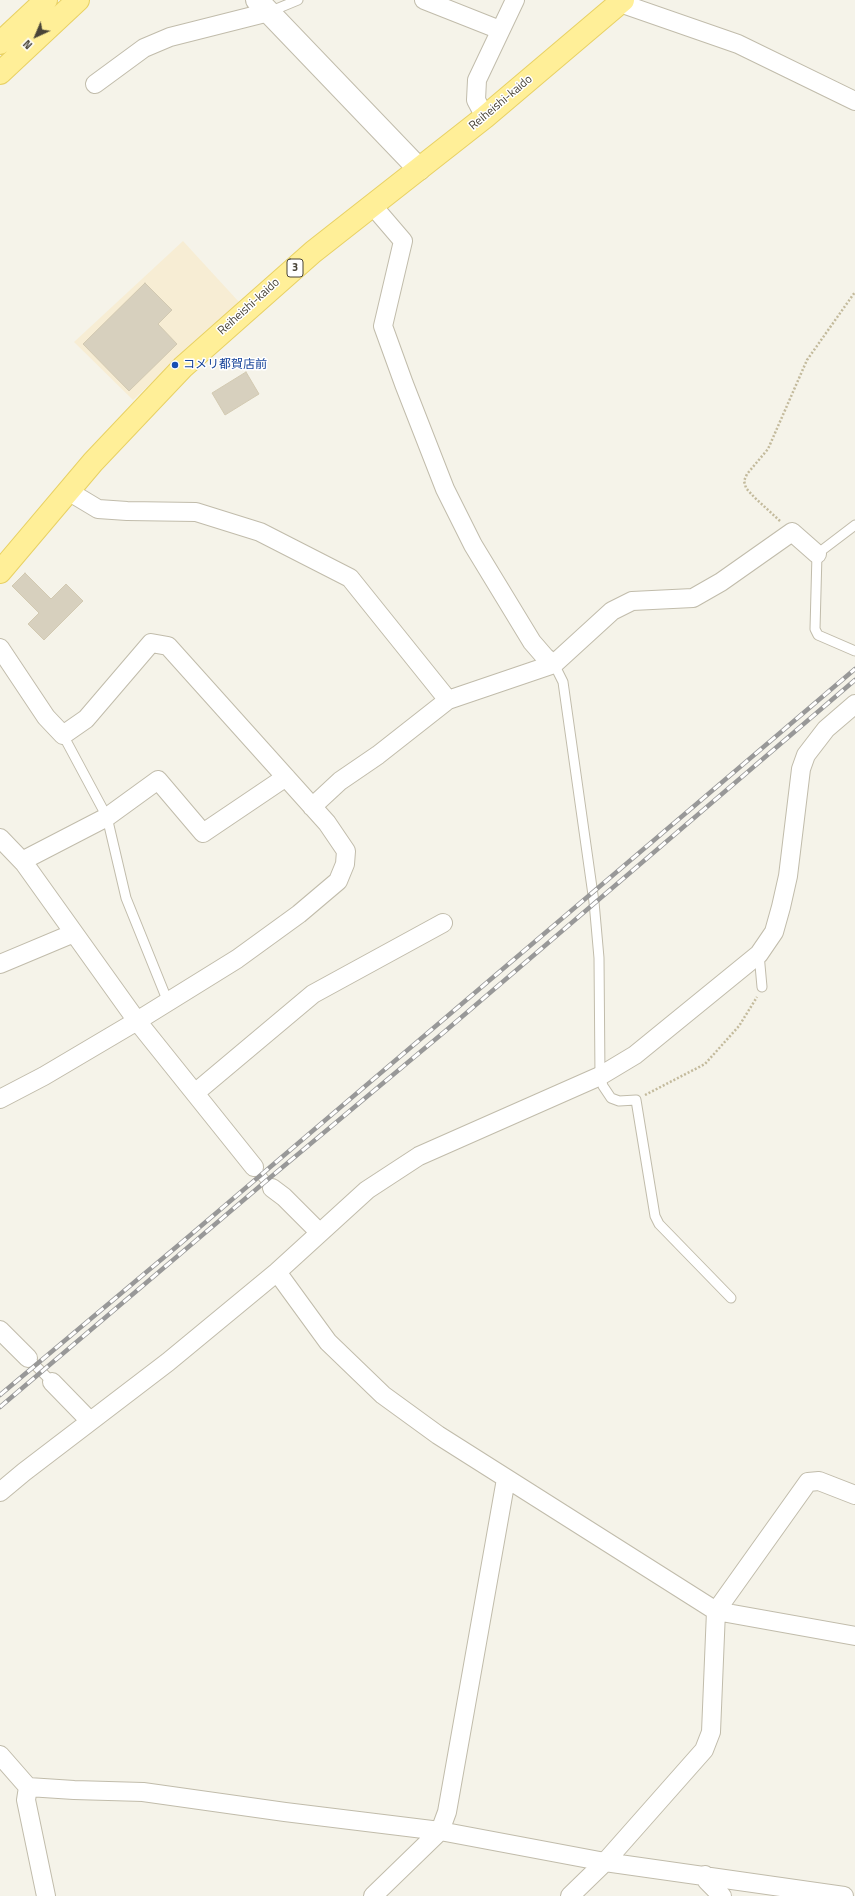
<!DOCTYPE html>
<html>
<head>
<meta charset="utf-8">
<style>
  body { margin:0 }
  #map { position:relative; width:855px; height:1896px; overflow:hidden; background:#f5f3e9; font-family:"Titillium Web",sans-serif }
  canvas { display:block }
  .north { position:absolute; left:16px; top:16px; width:40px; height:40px; -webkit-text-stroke:3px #fff; paint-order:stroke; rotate:224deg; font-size:11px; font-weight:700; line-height:16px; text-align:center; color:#494437 }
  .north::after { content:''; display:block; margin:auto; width:14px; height:18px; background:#494437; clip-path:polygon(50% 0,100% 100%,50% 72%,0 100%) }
</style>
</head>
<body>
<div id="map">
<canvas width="855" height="1896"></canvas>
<div class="north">N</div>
</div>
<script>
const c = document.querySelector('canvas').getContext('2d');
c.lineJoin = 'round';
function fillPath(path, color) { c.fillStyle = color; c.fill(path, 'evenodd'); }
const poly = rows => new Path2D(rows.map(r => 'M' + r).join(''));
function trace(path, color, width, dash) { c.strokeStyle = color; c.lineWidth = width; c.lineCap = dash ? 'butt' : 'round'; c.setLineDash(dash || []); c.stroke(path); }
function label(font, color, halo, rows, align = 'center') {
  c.font = font + ' "Titillium Web","Noto Sans JP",sans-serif'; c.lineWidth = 3; c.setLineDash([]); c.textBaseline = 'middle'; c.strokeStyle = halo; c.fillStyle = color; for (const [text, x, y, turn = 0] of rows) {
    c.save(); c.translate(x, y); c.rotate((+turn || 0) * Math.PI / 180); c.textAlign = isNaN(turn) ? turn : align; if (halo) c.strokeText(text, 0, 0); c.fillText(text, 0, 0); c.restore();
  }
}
fillPath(poly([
  [183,241,239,302,133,400,74,342]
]), '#f7edd4');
const building = poly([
  [145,283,172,310,158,324,177,344,129,391,83,344,145,283],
  [246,372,259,394,225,415,212,393,246,372],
  [25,573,51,599,66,584,83,601,44,640,28,624,39,613,12,586,25,573]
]);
fillPath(building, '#d7d0be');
trace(building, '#d2c9b1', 1);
const service = poly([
  [269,12,298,0],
  [855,525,817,554,815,629,818,635,855,651],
  [554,664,563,682,594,902,599,958,600,1076,603,1086,611,1098,619,1101,636,1100,655,1216,659,1224,731,1298],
  [63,735,107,817,126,898,168,1002],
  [759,954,762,987],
  [254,1167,272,1188],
  [28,1358,52,1382]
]);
const minor = poly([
  [424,0,500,30],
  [620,3,738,44,855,101],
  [95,84,144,48,170,37,269,12],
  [485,117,476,100,477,80,515,0],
  [373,206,403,241,383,326,404,384,445,489,473,545,532,642,545,657,554,664,612,611,632,601,693,598,721,582,792,532,817,554],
  [68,491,98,509,127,511,196,512,260,532,350,578,448,700],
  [0,648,46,717,63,735,86,719,151,643,168,646,327,823,346,851,345,864,338,881,299,914,237,959,137,1021,44,1076,0,1099],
  [312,807,340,781,378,755,448,700,554,664],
  [0,838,24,863,137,1021,254,1167],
  [22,861,107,817,158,780,203,833,286,777],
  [0,964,74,933],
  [195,1093,313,994,443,923],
  [272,1188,284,1197,320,1233],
  [277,1272,328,1342,383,1395,438,1435,716,1611,855,1636],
  [0,1330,28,1358],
  [52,1382,90,1421],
  [0,1492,24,1472,168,1362,277,1272,367,1190,419,1156,600,1076,635,1055,759,954,774,932,781,907,788,876,801,769,806,755,826,729,855,704],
  [0,1755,28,1787,74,1790,143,1792,285,1812,440,1831,605,1862,844,1896],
  [28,1787,26,1800,46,1896],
  [705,1875,707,1881,722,1896],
  [373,1896,440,1831,447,1812,506,1479],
  [570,1896,605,1862,704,1750,711,1732,716,1611,808,1482,819,1481,855,1495]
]);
const tertiary = poly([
  [257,0,419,169]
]);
const primary = poly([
  [0,43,46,0],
  [0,73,78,0],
  [0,572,93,462,183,367,313,252,485,117,623,0]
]);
trace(service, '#c1bcab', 11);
trace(minor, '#c1bcab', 20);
trace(tertiary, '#c1bcab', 24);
trace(primary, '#e8d164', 24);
trace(poly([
  [780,521,754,497,746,488,744,481,747,474,768,449,807,360,855,292],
  [645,1095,705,1064,739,1026,757,997]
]), '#c3ba9c', 2.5, [2, 2]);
trace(service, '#fff', 9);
trace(minor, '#fff', 18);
trace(tertiary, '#fff', 22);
trace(primary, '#ffef98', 22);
const rail = poly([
  [0,1395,181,1243,855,669],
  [0,1407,266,1181,443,1033,855,680]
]);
trace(rail, '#989898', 4.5);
trace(rail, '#fff', 3, [9]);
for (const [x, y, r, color] of [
  [175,365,4,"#1a4fb4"]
]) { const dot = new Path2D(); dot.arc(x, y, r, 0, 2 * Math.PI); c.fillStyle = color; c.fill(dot); trace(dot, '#fff', 1.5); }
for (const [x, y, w] of [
  [295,268,16]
]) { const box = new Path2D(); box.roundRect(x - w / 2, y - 9, w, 18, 3); c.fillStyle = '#fff'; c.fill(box); trace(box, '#494437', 1); }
label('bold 11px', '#494437', null, [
  ["3",295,268]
]);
label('12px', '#494437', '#fff', [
  ["Reiheishi-kaido",501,103,-40],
  ["Reiheishi-kaido",249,307,-42]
]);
label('12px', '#164399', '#fff', [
  ["コメリ都賀店前",183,365]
], 'left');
</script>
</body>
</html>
